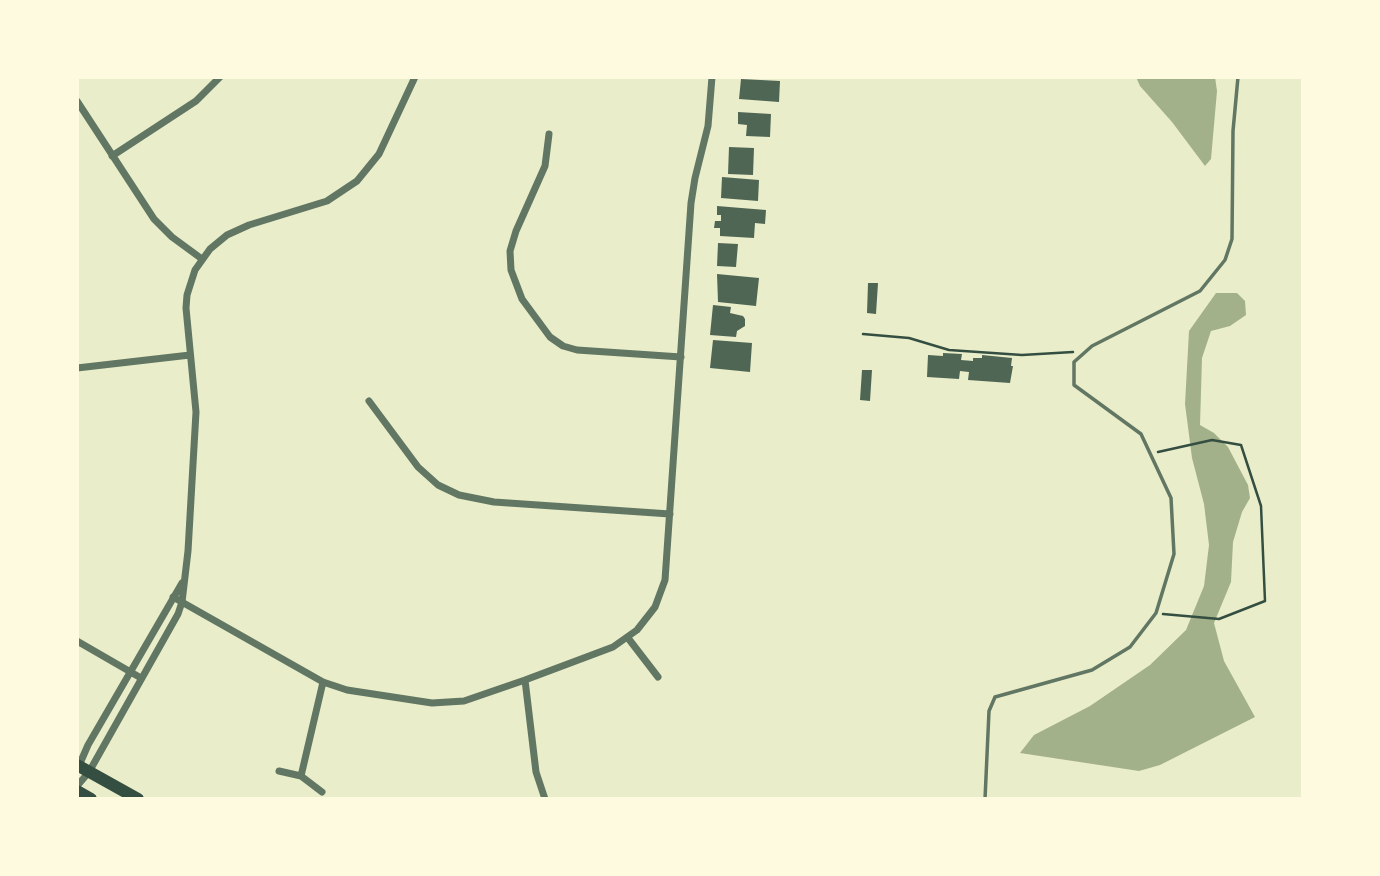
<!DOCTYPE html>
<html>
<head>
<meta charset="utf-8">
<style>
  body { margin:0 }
  #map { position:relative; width:1380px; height:876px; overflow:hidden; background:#e9edc9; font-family:Ubuntu,sans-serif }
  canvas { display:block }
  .frame { position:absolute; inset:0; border:79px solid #fefae0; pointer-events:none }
</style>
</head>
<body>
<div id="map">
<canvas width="1380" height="876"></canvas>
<div class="frame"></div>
</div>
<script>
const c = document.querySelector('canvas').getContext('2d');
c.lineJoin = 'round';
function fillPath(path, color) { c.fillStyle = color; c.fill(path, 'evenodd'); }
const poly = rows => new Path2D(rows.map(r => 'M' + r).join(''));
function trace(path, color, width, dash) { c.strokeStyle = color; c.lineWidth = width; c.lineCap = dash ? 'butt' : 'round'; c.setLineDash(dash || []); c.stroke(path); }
fillPath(poly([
  [1136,77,1215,77,1217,91,1211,159,1205,166,1172,122,1140,86],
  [1216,293,1237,293,1245,301,1246,315,1230,326,1211,331,1202,358,1200,425,1214,433,1228,447,1248,485,1250,498,1242,512,1233,542,1231,582,1214,623,1224,661,1255,717,1160,765,1139,771,1020,753,1034,735,1090,706,1150,665,1186,630,1204,586,1209,545,1204,504,1192,458,1185,404,1189,331]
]), '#a3b18a');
fillPath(poly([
  [741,79,780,81,779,102,739,99],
  [738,112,771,114,770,137,746,136,747,125,738,124],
  [729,147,754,148,753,175,728,174],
  [722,177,759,180,758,201,721,198],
  [717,206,766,210,765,224,755,223,754,238,720,236,720,228,714,228,715,221,721,221,721,215,717,215],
  [718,243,738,244,736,267,717,266],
  [717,274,759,278,756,306,718,302],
  [868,283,878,283,876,314,867,313],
  [713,305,731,307,730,313,743,316,745,319,745,326,737,331,736,337,710,335],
  [713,340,752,343,750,372,710,368],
  [943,353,962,354,961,360,973,361,973,358,982,358,982,355,1012,358,1011,366,1013,366,1010,383,968,380,969,372,960,371,959,379,927,377,928,355,943,356],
  [862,370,872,370,870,401,860,400]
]), '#4f6655');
trace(poly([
  [863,334,909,338,949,350,1022,355,1073,352],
  [1158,452,1212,440,1241,445,1261,506,1265,601,1219,619,1163,614]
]), '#344e41', 2.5);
trace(poly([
  [985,799,989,711,995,697,1092,670,1130,647,1156,613,1174,554,1171,498,1141,434,1074,385,1074,362,1092,346,1200,291,1225,260,1232,239,1233,131,1238,77]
]), '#617663', 3.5);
trace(poly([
  [77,101,154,219,172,237,202,259],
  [549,134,545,166,516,231,510,251,511,270,522,299,550,337,563,346,577,350,681,357],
  [112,156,196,101,220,77],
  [77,368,190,355],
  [369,401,418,467,438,485,459,495,494,502,670,514],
  [173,597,323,682,347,690,432,703,464,701,525,680,613,647,637,630,655,607,665,580,691,203,695,178,708,126,712,77],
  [628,638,658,677],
  [77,641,141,678],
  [525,680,536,772,545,799],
  [78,768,88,745,182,583],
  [279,771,301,776,322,792],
  [301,776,323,682],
  [77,786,89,772,178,614,182,602,188,551,196,412,186,308,187,295,195,270,210,249,227,235,249,225,327,201,357,181,379,154,415,77]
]), '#617663', 7);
trace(poly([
  [77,765,138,799],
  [77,791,91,799]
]), '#344e41', 12);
</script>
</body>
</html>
